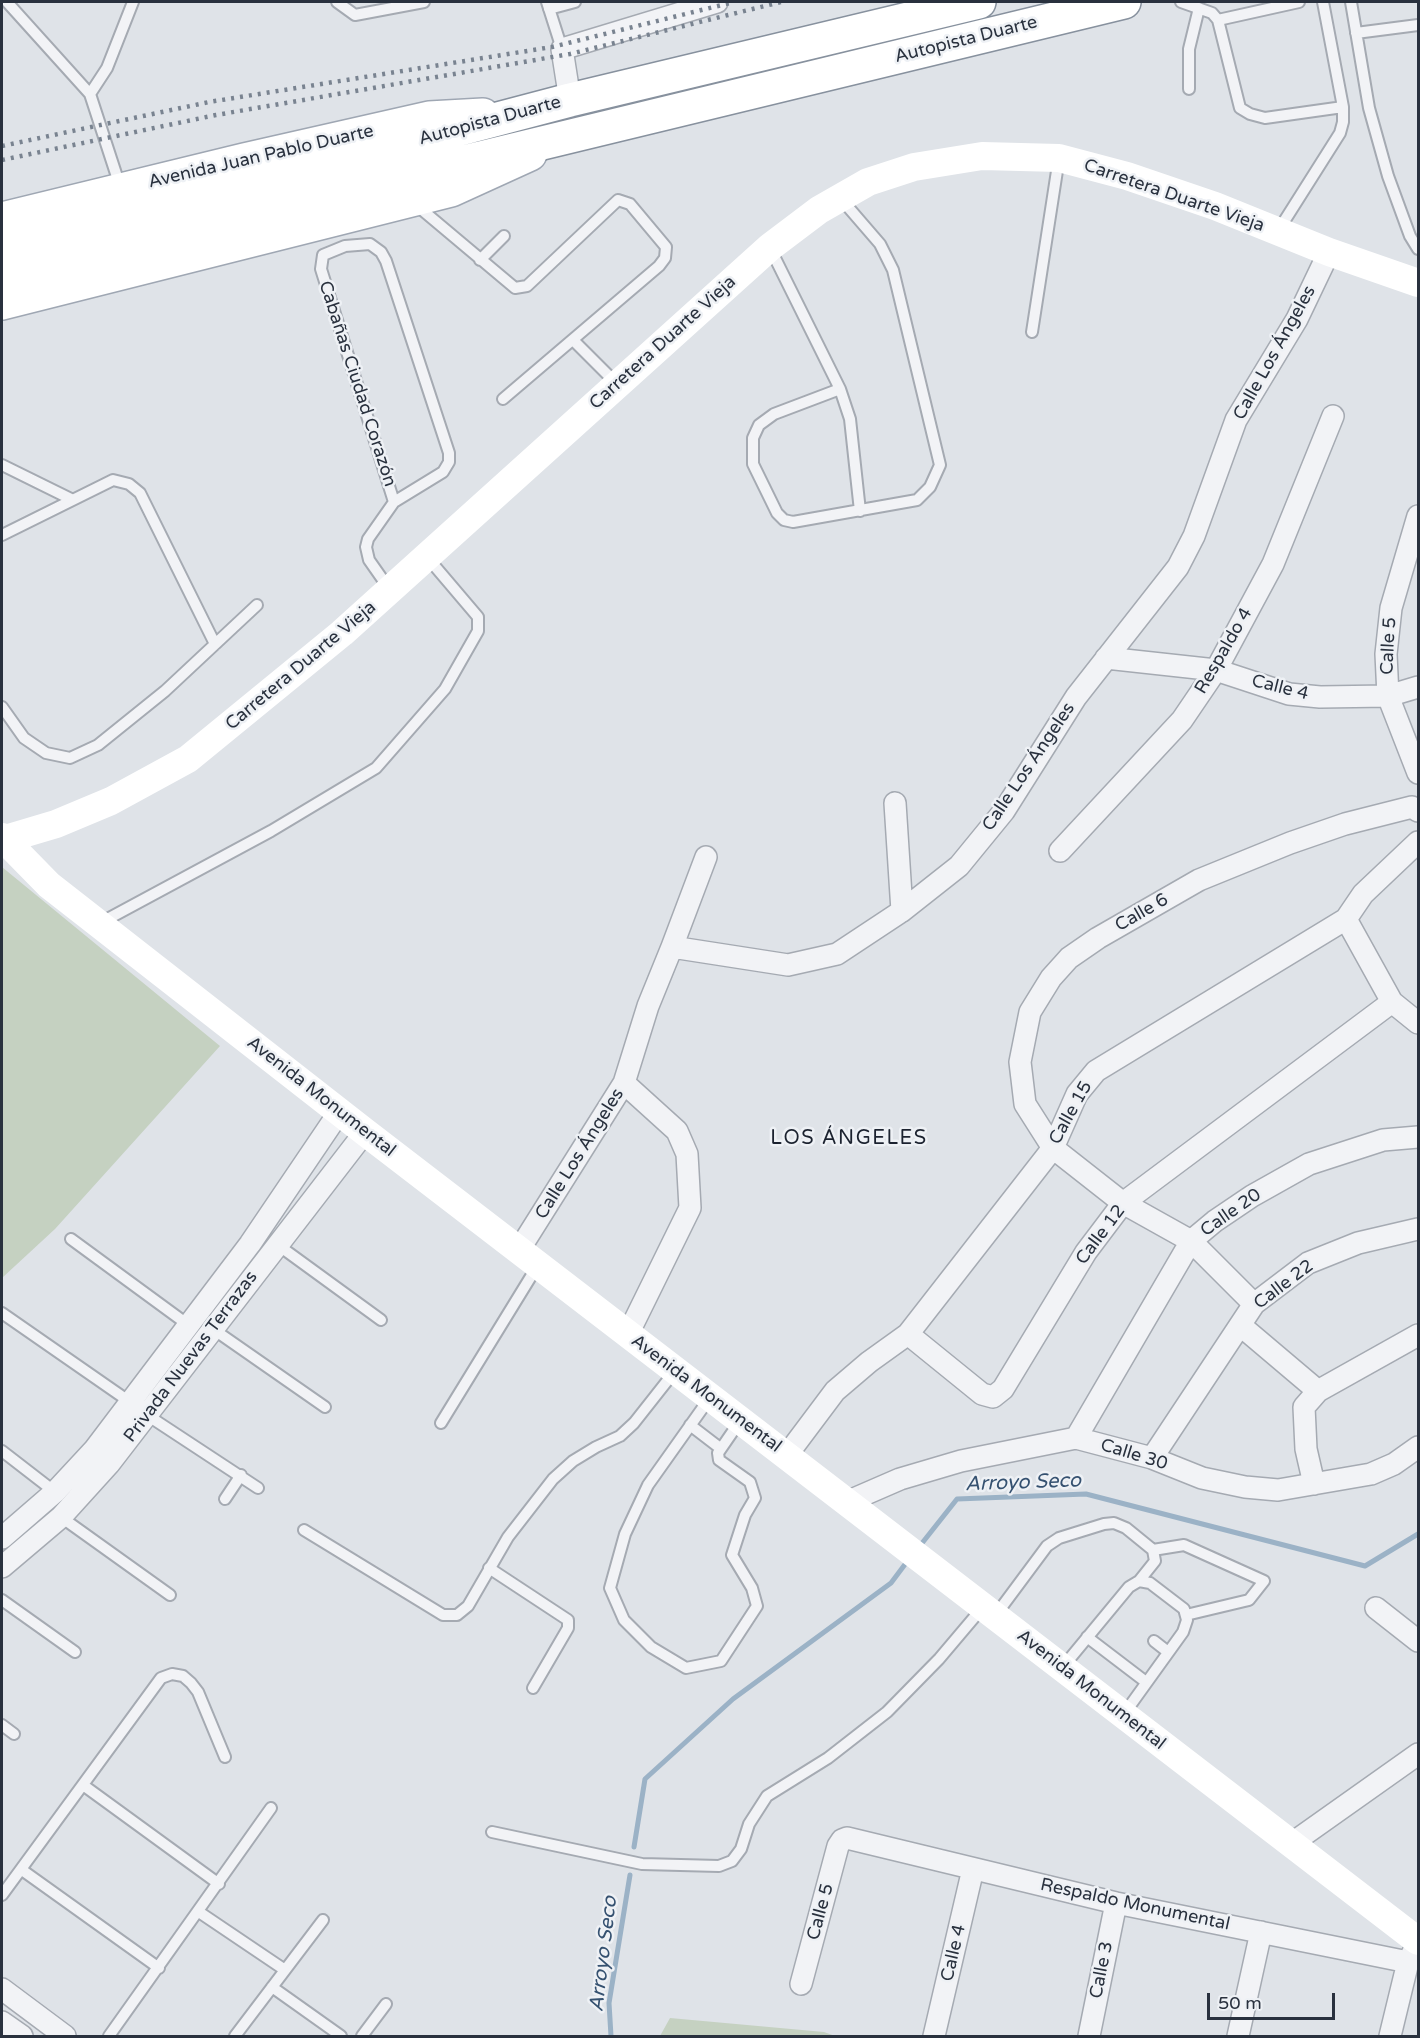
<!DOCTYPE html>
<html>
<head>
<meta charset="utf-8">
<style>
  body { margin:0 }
  #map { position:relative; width:1420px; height:2038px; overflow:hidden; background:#dfe3e8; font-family:"Varela Round",sans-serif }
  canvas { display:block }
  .frame { position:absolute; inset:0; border:3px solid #29313e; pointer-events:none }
  .scale { position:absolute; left:1207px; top:1993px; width:128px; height:27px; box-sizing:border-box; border:3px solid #29313e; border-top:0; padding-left:8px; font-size:18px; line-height:21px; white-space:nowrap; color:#29313e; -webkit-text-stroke:4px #eef1f5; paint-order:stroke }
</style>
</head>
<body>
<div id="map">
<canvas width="1420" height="2038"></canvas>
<div class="frame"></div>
<div class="scale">50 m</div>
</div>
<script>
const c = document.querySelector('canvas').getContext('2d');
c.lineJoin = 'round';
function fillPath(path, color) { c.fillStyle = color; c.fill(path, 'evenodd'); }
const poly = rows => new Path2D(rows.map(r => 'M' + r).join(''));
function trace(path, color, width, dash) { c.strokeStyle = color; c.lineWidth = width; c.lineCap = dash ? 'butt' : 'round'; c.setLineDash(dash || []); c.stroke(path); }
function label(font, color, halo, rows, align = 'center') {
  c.font = font + ' "Varela Round",sans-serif'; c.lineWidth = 5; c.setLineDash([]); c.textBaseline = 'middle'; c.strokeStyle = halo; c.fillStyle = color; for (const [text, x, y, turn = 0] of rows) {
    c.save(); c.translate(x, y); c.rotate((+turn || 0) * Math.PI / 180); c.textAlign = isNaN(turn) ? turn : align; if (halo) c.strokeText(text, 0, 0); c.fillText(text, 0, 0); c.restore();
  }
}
fillPath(poly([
  [2,867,220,1046,55,1229,2,1278],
  [670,2018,824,2032,835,2036,660,2036]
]), '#c5d1c1');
trace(poly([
  [919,1547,957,1499,1086,1494,1365,1566,1418,1534],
  [634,1847,645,1779,733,1699,891,1583,909,1559],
  [611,2036,609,2003,630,1875]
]), '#9bb2c6', 5);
const lane = poly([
  [7,2,90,94,120,186],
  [337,2,355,15,424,2],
  [547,2,562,49],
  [1181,2,1212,13,1218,20,1240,108,1250,114,1265,118,1343,107],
  [1351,2,1369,108,1388,176,1410,236,1418,249],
  [549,9,575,2],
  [1218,20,1299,2],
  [1356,33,1418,25],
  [1189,89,1189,49,1199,8],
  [90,94,107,68,133,2],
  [415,204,515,288,527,286,618,200,630,204,666,247,665,258,659,266,503,399],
  [1278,231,1340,133,1343,122,1343,107,1323,2],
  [770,248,840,389,850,419,860,511],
  [480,260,504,236],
  [1032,332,1059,158],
  [573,340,617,384],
  [840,389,774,414,759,425,753,438,753,464,777,513,784,520,793,522,917,500,930,487,940,465,893,270,880,244,842,200],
  [2,465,71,499],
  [2,535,113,480,129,484,140,493,215,644],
  [390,590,369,560,366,547,368,539,394,502,443,472,449,462,449,453,386,261,381,252,370,244,345,246,323,255,321,269,394,502],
  [2,707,24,738,46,753,70,758,98,745,165,691,257,605],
  [102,922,271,831,376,768,445,689,478,631,478,617,427,557],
  [71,1239,187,1324],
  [278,1245,381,1320],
  [2,1313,130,1402],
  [213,1329,325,1407],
  [709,1399,648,1485,625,1534,610,1588,624,1620,651,1647,686,1668,721,1661,757,1606,752,1588,732,1555,745,1515,755,1498,750,1482,719,1460,718,1453,740,1421],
  [147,1415,258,1488],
  [441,1423,538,1265],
  [690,1425,720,1448],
  [2,1451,55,1492],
  [225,1499,241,1475],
  [61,1517,170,1595],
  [304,1530,443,1615,457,1615,468,1606,508,1537,553,1479,573,1461,596,1447,620,1436,634,1423,675,1371],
  [1153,1550,1184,1545,1264,1581,1249,1600,1186,1615],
  [489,1568,568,1620,568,1628,533,1688],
  [2,1600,75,1652],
  [995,1616,1047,1546,1059,1538,1104,1524,1114,1523,1126,1528,1153,1550,1155,1561,1139,1581],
  [1087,1637,1146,1682],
  [1154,1641,1168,1652],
  [1062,1668,1129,1587,1139,1581,1150,1583,1184,1609,1187,1620,1183,1632,1124,1714],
  [2,1725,14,1734],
  [83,1785,219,1884],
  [492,1832,642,1864,719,1866,732,1861,741,1849,749,1824,767,1796,828,1758,887,1712,939,1659,983,1607],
  [22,1870,159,1968],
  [2,1895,161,1678,172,1674,183,1676,191,1683,198,1692,225,1757],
  [199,1912,285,1970],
  [272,1987,341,2036],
  [109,2036,271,1808],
  [235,2036,323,1920],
  [362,2036,386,2004]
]);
const street = poly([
  [570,100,562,49,717,2],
  [1418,516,1391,608,1386,654,1388,696,1418,773],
  [1106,658,1216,670,1289,694,1320,697,1388,696,1418,687],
  [895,803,902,911],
  [1060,851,1182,720,1216,670,1273,564,1333,416],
  [1346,919,1392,1002,1418,1023],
  [672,947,706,857],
  [624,1083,677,1131,687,1154,690,1208,628,1334],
  [519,1250,624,1083,648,1006,672,947,788,965,837,954,902,911,959,866,1004,811,1076,697,1178,567,1194,536,1236,420,1297,319,1329,252],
  [1254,1304,1191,1241,1123,1203,1053,1148,1025,1104,1020,1062,1030,1012,1051,978,1069,958,1098,938,1199,880,1290,843,1345,824,1412,807,1418,811],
  [1240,1325,1318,1391],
  [908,1334,982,1394,993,1397,1003,1389,1086,1252,1123,1203,1392,1002],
  [1076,1438,1191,1241,1215,1221,1252,1196,1309,1164,1383,1140,1418,1137],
  [787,1455,835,1391,869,1362,908,1334,1053,1148,1077,1094,1096,1071,1346,919,1363,894,1418,842],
  [1152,1458,1254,1304,1308,1263,1358,1243,1418,1229],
  [1314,1484,1306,1449,1304,1407,1318,1391,1418,1335],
  [847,1502,900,1479,961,1461,1076,1438,1152,1458,1202,1478,1245,1487,1278,1490,1371,1474,1394,1464,1418,1447],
  [2,1538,55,1492,94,1450,250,1244,340,1111],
  [2,1567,61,1517,109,1464,365,1132],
  [1376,1608,1418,1641],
  [1291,1844,1418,1754],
  [801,1984,838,1846,842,1840,847,1838,1116,1903,1408,1962,1418,1943],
  [2,1989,65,2036],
  [2,2022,22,2036],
  [934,2036,973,1869],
  [1089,2036,1116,1903],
  [1238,2036,1261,1932],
  [1390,2036,1408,1962]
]);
const primary = poly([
  [2,219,244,160,429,118,483,115],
  [2,303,451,190,530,154]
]);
const highway = poly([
  [2,244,384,149,570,100,979,2],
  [2,274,1124,2]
]);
trace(lane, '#a5aab2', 14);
trace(street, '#a5aab2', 24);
trace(primary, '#9fa7b3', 36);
trace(highway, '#87919e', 36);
trace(lane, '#f2f3f6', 10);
trace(street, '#f2f3f6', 21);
trace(poly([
  [2,837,49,885,365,1132,1418,1941],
  [2,840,56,824,111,801,188,759,342,633,770,247,819,210,868,182,914,167,982,156,1059,158,1127,176,1215,206,1329,252,1418,283]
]), '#fff', 28);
trace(primary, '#fff', 33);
trace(highway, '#fff', 33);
trace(poly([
  [2,146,209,102,552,47,734,2],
  [2,160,216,115,570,54,781,2]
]), '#798390', 4.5, [3, 6]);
label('18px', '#29313e', '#eef1f5', [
  ["Autopista Duarte",966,40,-14],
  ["Autopista Duarte",490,121,-15],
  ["Avenida Juan Pablo Duarte",261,157,-13],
  ["Carretera Duarte Vieja",1174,196,19],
  ["Carretera Duarte Vieja",663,343,-42],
  ["Calle Los Ángeles",1275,353,-61],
  ["Cabañas Ciudad Corazón",357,384,72],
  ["Calle 5",1389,646,-87],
  ["Respaldo 4",1224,651,-60],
  ["Carretera Duarte Vieja",301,666,-40],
  ["Calle 4",1280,688,14],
  ["Calle Los Ángeles",1029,767,-56],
  ["Calle 6",1142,913,-30],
  ["Avenida Monumental",321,1097,38],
  ["Calle 15",1071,1113,-61],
  ["Calle Los Ángeles",580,1154,-58],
  ["Calle 20",1231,1213,-35],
  ["Calle 12",1101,1235,-53],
  ["Calle 22",1284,1285,-37],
  ["Privada Nuevas Terrazas",191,1357,-53],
  ["Avenida Monumental",706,1394,37],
  ["Calle 30",1134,1455,17],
  ["Avenida Monumental",1091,1690,38],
  ["Respaldo Monumental",1135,1905,12],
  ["Calle 5",821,1912,-75],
  ["Calle 4",954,1953,-77],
  ["Calle 3",1102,1970,-79]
]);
c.letterSpacing = '1.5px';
label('20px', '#1b222f', '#eef1f5', [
  ["LOS ÁNGELES",849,1139]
]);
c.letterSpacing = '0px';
label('italic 20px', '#355170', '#eef1f5', [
  ["Arroyo Seco",1023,1483,-2],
  ["Arroyo Seco",604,1954,-83]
]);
</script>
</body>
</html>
